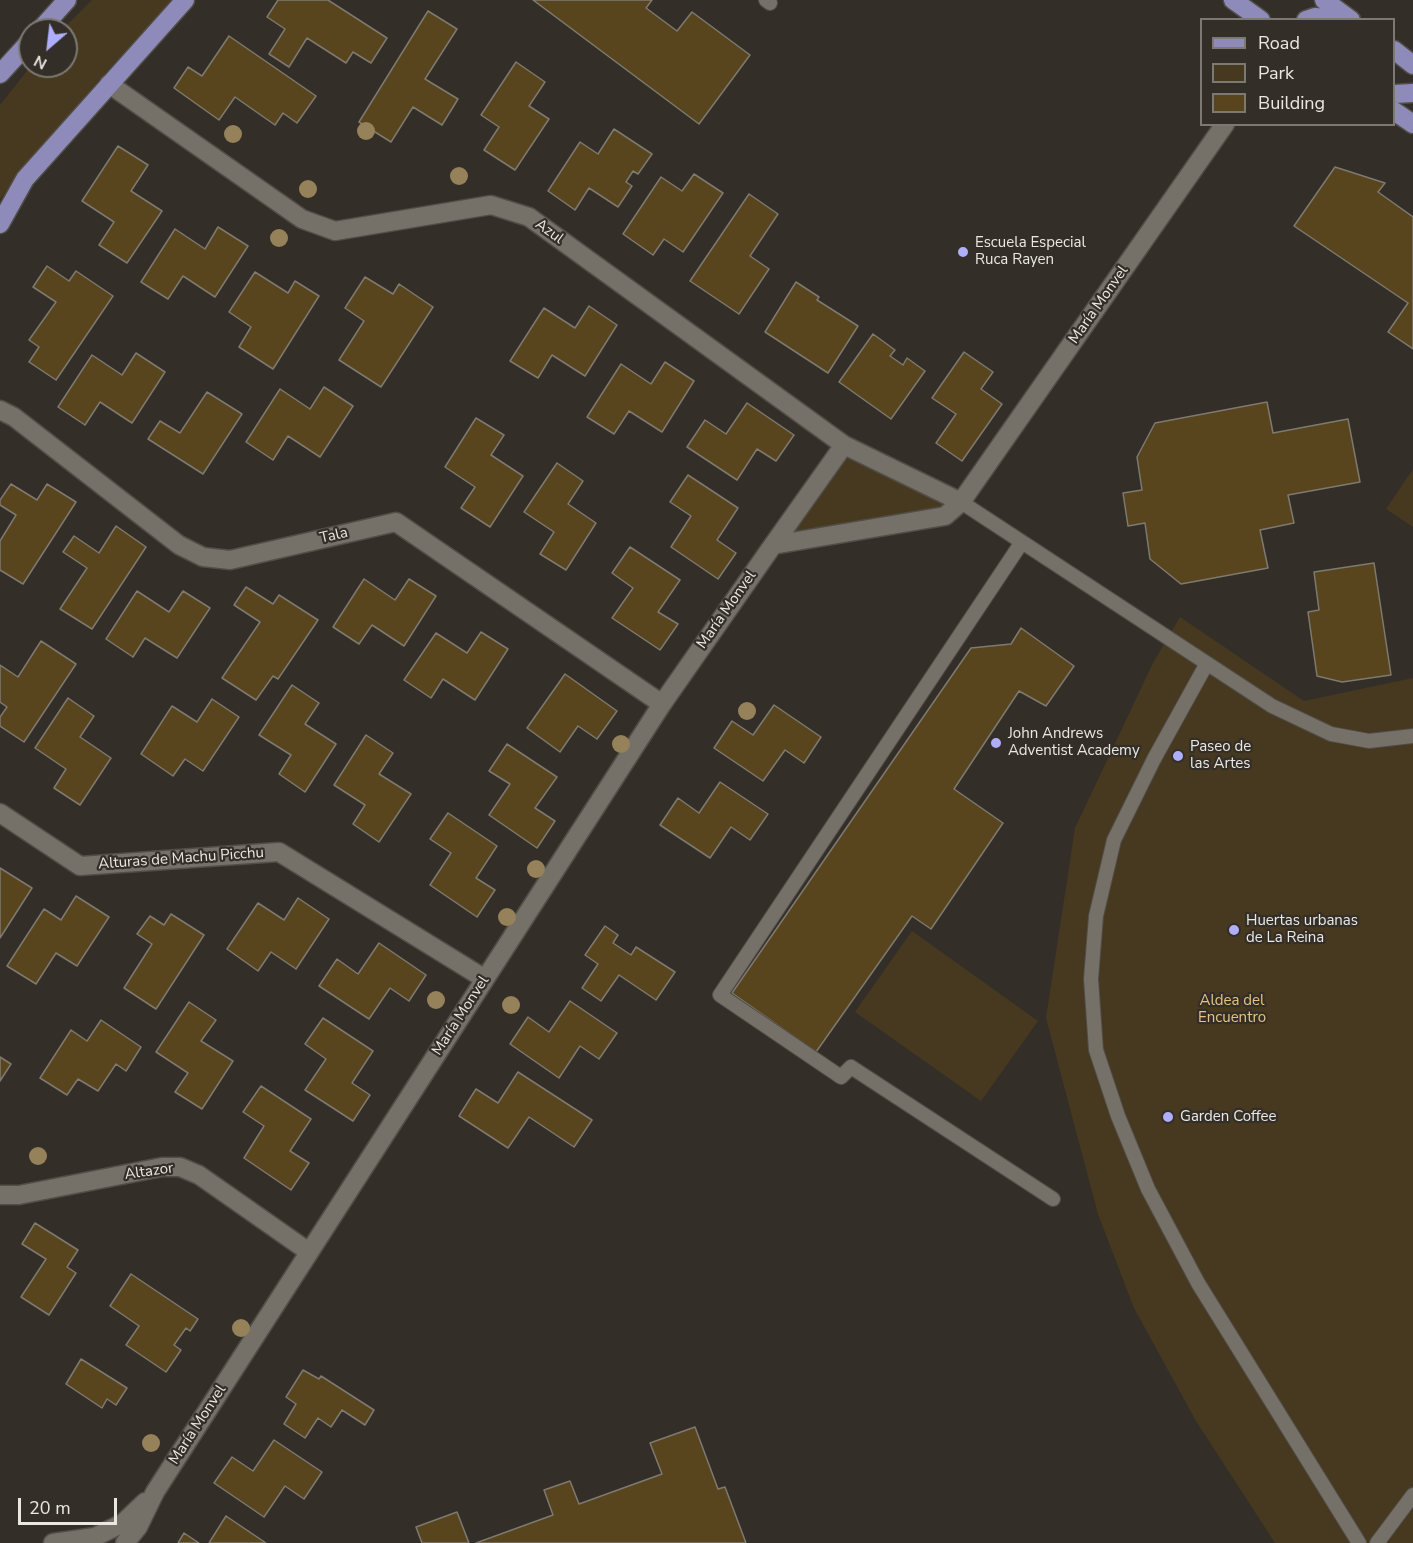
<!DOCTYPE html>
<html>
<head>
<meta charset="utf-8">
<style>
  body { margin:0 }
  #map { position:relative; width:1413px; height:1543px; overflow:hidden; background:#332f28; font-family:"Nunito Sans",sans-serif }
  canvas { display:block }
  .legend { position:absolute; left:1200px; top:18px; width:195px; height:108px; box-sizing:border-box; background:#332f28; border:2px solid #7c7973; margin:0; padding:8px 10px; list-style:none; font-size:18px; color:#eae8e3 }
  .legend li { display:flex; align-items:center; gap:12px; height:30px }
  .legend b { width:30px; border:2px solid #7c7973 }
  .north { position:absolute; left:18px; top:18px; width:60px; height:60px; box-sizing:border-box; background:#332f28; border:2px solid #7c7973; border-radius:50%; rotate:208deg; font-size:16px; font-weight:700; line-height:24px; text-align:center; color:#eae8e3 }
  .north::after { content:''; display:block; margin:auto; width:21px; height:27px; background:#aeaefa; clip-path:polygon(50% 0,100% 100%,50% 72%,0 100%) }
  .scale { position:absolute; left:18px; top:1498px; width:99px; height:27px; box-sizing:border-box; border:3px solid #eae8e3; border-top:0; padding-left:8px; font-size:18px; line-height:21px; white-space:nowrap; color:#eae8e3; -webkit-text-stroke:4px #332f28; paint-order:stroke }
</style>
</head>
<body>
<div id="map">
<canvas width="1413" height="1543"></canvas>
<ul class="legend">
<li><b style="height:8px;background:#8e8bba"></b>Road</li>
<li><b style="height:16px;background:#47391f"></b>Park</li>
<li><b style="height:16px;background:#58451d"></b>Building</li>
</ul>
<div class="north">N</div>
<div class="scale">20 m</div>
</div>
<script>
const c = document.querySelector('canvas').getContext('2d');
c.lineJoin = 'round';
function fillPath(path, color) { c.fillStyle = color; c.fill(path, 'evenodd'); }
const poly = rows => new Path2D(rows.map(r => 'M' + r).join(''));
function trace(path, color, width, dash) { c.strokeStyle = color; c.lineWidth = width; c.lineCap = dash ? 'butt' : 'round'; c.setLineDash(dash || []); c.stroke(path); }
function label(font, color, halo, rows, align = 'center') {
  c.font = font + ' "Nunito Sans",sans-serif'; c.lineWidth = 4.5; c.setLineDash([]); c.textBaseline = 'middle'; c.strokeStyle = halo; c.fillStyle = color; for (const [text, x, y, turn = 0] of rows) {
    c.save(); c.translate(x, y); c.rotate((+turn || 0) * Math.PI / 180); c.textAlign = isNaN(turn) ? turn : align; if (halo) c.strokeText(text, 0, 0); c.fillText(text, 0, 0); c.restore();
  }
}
fillPath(poly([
  [92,0,172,0,97,82,0,199,0,105,31,66,66,66,66,30,62,30],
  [846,458,948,503,930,511,793,534],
  [1413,469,1413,527,1386,509],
  [1180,617,1304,701,1413,678,1413,1543,1275,1543,1196,1421,1134,1308,1098,1214,1046,1018,1075,828,1153,663],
  [912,931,1038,1021,981,1101,855,1012]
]), '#47391f');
const building = poly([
  [278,0,328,0,387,38,371,63,353,52,346,63,307,38,289,67,269,54,285,29,267,17,278,0],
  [533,0,652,0,646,8,677,31,692,12,750,55,699,124,533,0],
  [428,11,457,29,425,79,458,99,442,125,413,107,391,142,359,122,428,11],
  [229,36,316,96,297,123,283,113,275,125,235,97,219,120,174,88,188,67,202,76,229,36],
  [516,62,545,82,529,106,549,119,515,170,484,150,499,127,481,115,516,62],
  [614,129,652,154,638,174,633,171,626,182,632,186,618,207,589,188,575,210,548,191,580,142,598,154,614,129],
  [118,146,148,165,131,191,162,211,127,263,99,245,114,222,82,201,118,146],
  [1335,167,1385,183,1378,192,1413,217,1413,349,1388,332,1408,303,1294,226,1335,167],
  [694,174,723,193,683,252,664,239,653,255,623,234,661,177,682,191,694,174],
  [749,194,778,214,750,256,769,269,739,314,690,281,749,194],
  [218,227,248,246,215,297,183,276,168,299,141,282,175,229,205,249,218,227],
  [47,266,69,281,76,271,113,296,56,380,29,362,39,347,29,340,56,302,33,287,47,266],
  [255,272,288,293,295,281,319,296,273,369,239,347,251,327,229,312,255,272],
  [365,277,393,294,399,284,433,307,381,387,339,360,364,321,345,308,365,277],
  [796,282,819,297,817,300,858,326,828,373,765,332,796,282],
  [589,306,617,325,585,376,552,355,538,378,510,361,544,308,575,328,589,306],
  [873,334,895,350,890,356,903,365,907,358,925,371,891,419,839,382,873,334],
  [964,352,993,372,981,389,1002,404,962,461,936,443,956,414,932,398,964,352],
  [136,353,165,372,132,423,100,402,85,425,58,407,92,355,122,375,136,353],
  [665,362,694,381,662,432,629,411,614,434,587,417,621,364,651,384,665,362],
  [324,387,353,406,320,457,288,436,273,460,246,442,280,389,310,409,324,387],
  [207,392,242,414,203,474,148,439,160,421,180,433,207,392],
  [1267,402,1273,433,1348,419,1360,482,1288,495,1294,523,1260,530,1268,568,1181,584,1150,559,1145,523,1128,526,1123,493,1142,490,1137,457,1155,423,1267,402],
  [747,403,794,435,776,461,757,449,737,480,687,447,705,420,726,434,747,403],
  [476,418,504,435,491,455,523,476,490,527,461,508,475,487,445,467,476,418],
  [557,463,583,481,568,504,596,523,566,570,540,554,554,532,524,512,557,463],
  [688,475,738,508,717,540,736,553,718,579,671,547,691,516,670,502,688,475],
  [11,484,37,500,47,484,76,502,23,584,0,570,0,541,16,515,0,505,0,500,11,484],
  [116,526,146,547,92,629,60,609,87,568,63,552,74,536,99,553,116,526],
  [630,547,680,580,658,612,678,624,660,650,612,618,633,588,612,573,630,547],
  [1374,563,1391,675,1342,682,1317,676,1308,612,1319,610,1314,572,1374,563],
  [364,579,395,600,409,579,436,596,404,646,372,625,359,644,333,627,364,579],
  [246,587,273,604,279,595,318,620,278,679,273,676,256,700,222,678,260,622,234,605,246,587],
  [137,591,169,612,183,591,210,608,177,658,145,638,133,657,106,639,137,591],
  [1021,628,1074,666,1046,706,1019,691,954,789,1003,823,931,929,912,916,816,1052,732,993,971,648,1011,644,1021,628],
  [481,632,508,649,475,700,443,679,431,698,404,680,436,633,467,653,481,632],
  [41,641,76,664,24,742,0,726,0,717,7,707,0,702,0,665,18,677,41,641],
  [565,674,617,711,597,739,578,726,560,752,527,728,565,674],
  [292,685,319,703,305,724,336,744,305,792,279,774,291,755,259,735,292,685],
  [68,698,94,716,80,737,111,758,80,805,54,788,66,769,35,748,68,698],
  [212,699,239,717,203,771,185,759,173,776,141,754,172,706,197,722,212,699],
  [774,705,821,737,804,763,785,750,763,781,714,748,732,721,753,735,774,705],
  [366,735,393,753,379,774,411,794,379,842,353,824,365,805,334,785,366,735],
  [507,744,557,777,535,808,555,821,537,848,489,815,510,784,489,771,507,744],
  [720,782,768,814,750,840,731,827,710,858,660,825,678,798,699,813,720,782],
  [448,813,497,846,476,878,495,890,477,917,430,885,451,853,430,839,448,813],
  [0,868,32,888,0,938,0,868],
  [76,896,109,917,77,966,56,953,36,984,7,966,44,909,61,920,76,896],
  [298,898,329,919,296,969,271,952,258,971,227,949,258,903,284,920,298,898],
  [171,914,204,935,156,1009,124,988,152,944,137,934,150,916,164,925,171,914],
  [605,926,618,935,613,943,631,955,636,947,675,972,656,1000,619,975,601,1001,582,988,598,964,585,955,605,926],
  [379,943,426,975,409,1001,390,988,369,1019,319,986,337,959,358,974,379,943],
  [570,1001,617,1033,599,1059,580,1046,559,1078,510,1044,528,1017,549,1032,570,1001],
  [189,1002,216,1020,201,1041,233,1061,202,1109,175,1092,188,1073,156,1052,189,1002],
  [323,1018,373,1051,352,1083,370,1095,353,1121,305,1090,326,1059,305,1044,323,1018],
  [101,1020,141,1047,126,1071,116,1064,98,1091,78,1079,67,1095,40,1078,71,1030,87,1041,101,1020],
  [0,1057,11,1064,0,1081,0,1057],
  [518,1072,592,1120,574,1147,529,1117,508,1148,459,1116,476,1089,498,1103,518,1072],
  [261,1086,311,1119,290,1151,309,1163,291,1190,244,1158,264,1126,243,1112,261,1086],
  [35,1223,78,1250,67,1267,76,1273,49,1315,21,1297,46,1259,22,1244,35,1223],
  [131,1274,198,1319,190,1331,186,1328,174,1345,181,1350,166,1372,126,1345,139,1326,110,1306,131,1274],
  [81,1359,127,1388,116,1405,107,1399,102,1408,66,1384,81,1359],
  [303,1370,319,1379,321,1376,374,1410,365,1425,342,1410,331,1427,318,1418,305,1438,284,1424,296,1404,286,1397,303,1370],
  [695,1427,718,1489,725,1487,746,1543,476,1543,553,1515,544,1490,570,1481,579,1504,662,1474,650,1443,695,1427],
  [274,1440,322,1472,304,1499,285,1486,264,1517,214,1483,232,1457,253,1471,274,1440],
  [457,1512,469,1543,422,1543,416,1527,457,1512],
  [226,1516,266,1543,209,1543,226,1516],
  [184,1533,199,1543,178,1543,184,1533]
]);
fillPath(building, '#58451d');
trace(building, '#7e7a71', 1.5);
const lane = poly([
  [766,0,770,3],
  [961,502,1272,706,1331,734,1369,741,1413,736],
  [1022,542,720,995,841,1077,851,1067,1053,1199],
  [1206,665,1154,759,1114,840,1096,916,1091,979,1096,1050,1118,1116,1148,1189,1198,1283,1359,1543],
  [1377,1543,1413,1495]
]);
const street = poly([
  [109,84,302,219,335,231,491,205,529,217,844,445,961,502],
  [0,410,14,417,179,545,203,557,230,560,396,522,662,704],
  [773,545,844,445],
  [0,813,80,866,279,852,485,979],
  [0,1195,19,1195,162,1167,180,1167,199,1175,309,1252],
  [53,1543,95,1537,123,1523,145,1502],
  [125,1543,138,1527,155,1492,662,704,773,545,945,516,961,502,1225,124]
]);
const primary = poly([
  [1233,0,1261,20],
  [1324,0,1351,20],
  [1306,20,1315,17,1348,20],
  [40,30,67,0],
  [1394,50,1413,65],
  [0,74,30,41],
  [1394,94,1413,93],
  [1394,111,1413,124],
  [0,224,25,179,185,0]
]);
trace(lane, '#514d47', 16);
trace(street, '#514d47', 21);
trace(primary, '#514d47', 21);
trace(lane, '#757068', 14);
trace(street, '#757068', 18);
trace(primary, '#8e8bba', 18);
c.fillStyle = '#95815a';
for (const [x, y] of [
  [366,131],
  [233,134],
  [459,176],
  [308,189],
  [279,238],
  [747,711],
  [621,744],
  [536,869],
  [507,917],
  [436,1000],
  [511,1005],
  [38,1156],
  [241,1328],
  [151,1443]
]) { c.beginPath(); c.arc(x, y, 9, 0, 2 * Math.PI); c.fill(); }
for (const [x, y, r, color] of [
  [963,252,6,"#aeaefa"],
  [996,743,6,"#aeaefa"],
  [1178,756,6,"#aeaefa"],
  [1234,930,6,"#aeaefa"],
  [1168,1117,6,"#aeaefa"]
]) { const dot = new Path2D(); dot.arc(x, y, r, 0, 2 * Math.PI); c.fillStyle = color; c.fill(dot); trace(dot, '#332f28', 2); }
label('15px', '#eae8e3', '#332f28', [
  ["Azul",549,232,36],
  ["María Monvel",1099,305,-55],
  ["Tala",334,536,-13],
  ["María Monvel",727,610,-55],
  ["Alturas de Machu Picchu",181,859,-4],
  ["María Monvel",461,1016,-57],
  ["Altazor",149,1172,-8],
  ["María Monvel",198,1425,-57]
]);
label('15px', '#eae8e3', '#332f28', [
  ["Escuela Especial",975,243],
  ["Ruca Rayen",975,260],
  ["John Andrews",1008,734],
  ["Adventist Academy",1008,751],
  ["Paseo de",1190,747],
  ["las Artes",1190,764],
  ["Huertas urbanas",1246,921],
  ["de La Reina",1246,938],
  ["Garden Coffee",1180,1117]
], 'left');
label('15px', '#e5c483', '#332f28', [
  ["Aldea del",1232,1001],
  ["Encuentro",1232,1018]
]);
</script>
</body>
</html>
